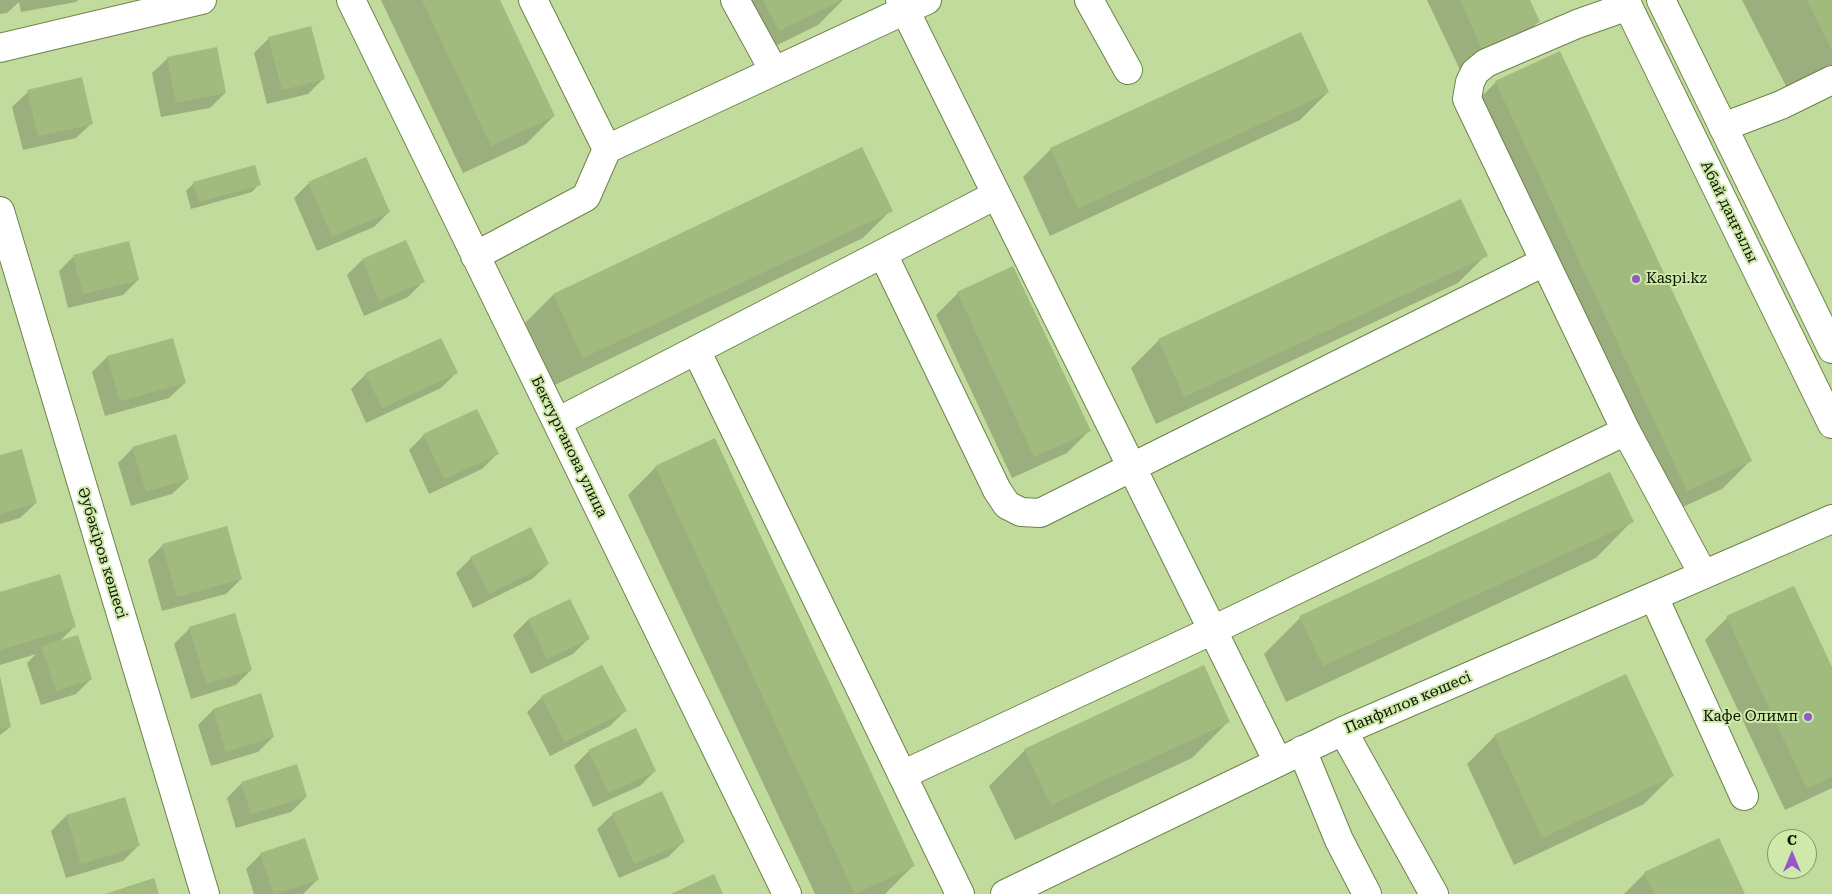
<!DOCTYPE html>
<html>
<head>
<meta charset="utf-8">
<style>
  body { margin:0 }
  #map { position:relative; width:1832px; height:894px; overflow:hidden; background:#c1db9d; font-family:"Roboto Serif",serif }
  canvas { display:block }
  .north { position:absolute; left:1767px; top:829px; width:50px; height:50px; box-sizing:border-box; background:#cee9a9; border:1px solid #809465; border-radius:50%; rotate:0deg; font-size:14px; font-weight:700; line-height:20px; text-align:center; color:#0b1400 }
  .north::after { content:''; display:block; margin:auto; width:18px; height:22px; background:#9555cb; clip-path:polygon(50% 0,100% 100%,50% 72%,0 100%) }
</style>
</head>
<body>
<div id="map">
<canvas width="1832" height="894"></canvas>
<div class="north">С</div>
</div>
<script>
const c = document.querySelector('canvas').getContext('2d');
c.lineJoin = 'round';
function fillPath(path, color) { c.fillStyle = color; c.fill(path, 'evenodd'); }
const poly = rows => new Path2D(rows.map(r => 'M' + r).join(''));
function trace(path, color, width, dash) { c.strokeStyle = color; c.lineWidth = width; c.lineCap = dash ? 'butt' : 'round'; c.setLineDash(dash || []); c.stroke(path); }
function label(font, color, halo, rows, align = 'center') {
  c.font = font + ' "Roboto Serif",serif'; c.lineWidth = 4; c.setLineDash([]); c.textBaseline = 'middle'; c.strokeStyle = halo; c.fillStyle = color; for (const [text, x, y, turn = 0] of rows) {
    c.save(); c.translate(x, y); c.rotate((+turn || 0) * Math.PI / 180); c.textAlign = isNaN(turn) ? turn : align; if (halo) c.strokeText(text, 0, 0); c.fillText(text, 0, 0); c.restore();
  }
}
fillPath(poly([
  [0,0,78,0,76,2,21,12,19,2,7,13,0,14],
  [381,0,499,0,554,116,526,144,463,173],
  [721,0,843,0,818,25,751,58],
  [1427,0,1529,0,1539,21,1517,44,1460,70],
  [1742,0,1832,0,1832,68,1788,90],
  [269,38,323,79,308,94,267,104,254,53],
  [168,58,225,93,210,108,161,117,152,73],
  [1496,82,1750,461,1722,489,1659,518,1468,110],
  [28,92,92,123,76,138,23,150,12,107],
  [1328,92,1300,120,1050,236,1023,177,1051,149],
  [862,148,891,210,863,238,555,385,525,323,553,295],
  [194,183,259,184,252,192,191,209,186,191],
  [309,183,389,212,374,227,317,251,294,198],
  [1486,255,1458,283,1156,424,1131,368,1159,340],
  [74,256,138,280,123,295,68,308,59,271],
  [362,260,423,282,408,297,364,316,347,275],
  [958,293,1089,431,1067,453,1012,478,936,315],
  [172,339,185,383,169,398,105,416,92,372,107,357],
  [456,373,441,388,366,423,351,389,366,374],
  [424,435,497,454,482,469,429,494,409,450],
  [133,448,188,479,172,494,131,506,118,463],
  [0,456,36,503,20,518,0,524],
  [656,467,913,866,885,894,815,894,628,495],
  [1632,521,1596,558,1286,702,1264,654,1300,618],
  [163,545,241,579,226,594,162,611,148,560],
  [471,558,548,564,532,579,473,608,456,573],
  [0,593,75,626,59,642,91,679,76,694,41,705,27,663,36,654,0,665],
  [570,600,588,639,573,654,531,674,513,635,528,620],
  [1727,618,1832,670,1832,788,1785,810,1705,640],
  [190,628,251,670,236,685,191,699,174,644],
  [0,678,10,727,0,735],
  [260,695,273,737,258,752,211,766,198,725,213,710],
  [542,697,625,711,610,726,550,756,527,712],
  [1229,721,1192,758,1015,840,989,786,1025,750],
  [1495,736,1672,776,1644,804,1514,865,1467,764],
  [589,751,655,771,640,786,593,807,574,766],
  [242,783,306,797,291,812,236,828,227,798],
  [613,814,683,842,668,857,619,878,597,829],
  [66,816,138,846,123,861,66,878,51,831],
  [261,854,318,879,303,894,254,894,246,869],
  [1645,873,1744,894,1624,894]
]), '#0003');
fillPath(poly([
  [422,0,500,0,555,116,491,146],
  [763,0,842,0,779,31],
  [1460,0,1530,0,1540,22,1482,49],
  [1807,0,1832,0,1832,50],
  [311,26,325,79,282,90,268,37],
  [1301,32,1329,92,1078,209,1050,148],
  [217,47,226,93,176,103,167,57],
  [1560,51,1752,461,1687,491,1495,81],
  [82,77,93,124,38,136,27,90],
  [862,147,893,211,583,358,553,294],
  [366,157,390,212,332,237,308,182],
  [255,165,261,185,199,202,193,182],
  [1461,199,1488,256,1184,397,1158,339],
  [406,240,425,282,379,301,362,259],
  [129,241,139,280,83,294,73,255],
  [1013,266,1091,431,1034,457,957,292],
  [173,338,186,383,120,401,107,356],
  [441,338,458,373,382,408,365,373],
  [477,409,499,454,444,479,423,434],
  [176,434,189,479,146,492,132,447],
  [715,438,915,866,855,894,655,466],
  [22,449,37,503,0,514,0,455],
  [1610,472,1634,522,1323,666,1299,616],
  [227,526,242,579,177,597,162,544],
  [531,527,549,564,489,594,470,557],
  [60,574,76,627,0,650,0,592],
  [1794,586,1832,667,1832,777,1807,789,1726,616],
  [570,599,590,639,547,659,528,619],
  [235,613,252,670,206,684,189,627],
  [78,635,92,679,56,691,41,646],
  [602,665,627,711,565,742,541,696],
  [1204,665,1230,722,1051,805,1024,749],
  [1626,674,1674,776,1542,838,1494,735],
  [0,676,11,727,0,729],
  [261,693,274,737,226,752,213,709],
  [636,728,656,771,609,793,588,750],
  [297,764,307,797,251,814,241,782],
  [662,791,685,842,634,864,612,813],
  [125,797,140,846,81,864,66,815],
  [305,838,319,880,274,894,260,853],
  [1719,838,1745,894,1654,894,1644,872],
  [714,874,723,894,671,894],
  [154,878,159,894,105,894]
]), '#a1ba7d');
const minor = poly([
  [351,0,787,894],
  [533,0,607,149],
  [735,0,774,71],
  [900,0,1278,762],
  [1089,0,1128,70],
  [1628,6,1577,24,1486,63,1475,72,1470,82,1467,99,1626,431,1703,574],
  [0,48,202,0],
  [1723,127,1781,105,1832,80],
  [0,211,205,894],
  [883,254,997,490,1007,505,1021,512,1040,513,1544,262],
  [475,256,586,197,607,149,927,0],
  [696,350,960,894],
  [557,422,996,195],
  [1654,597,1744,796],
  [1343,731,1434,894],
  [1302,750,1339,840,1367,894],
  [902,775,1213,630,1626,431],
  [1005,894,1343,731,1832,519]
]);
const major = poly([
  [1625,0,1832,424],
  [1661,0,1832,349]
]);
trace(minor, '#6c8348', 30);
trace(major, '#6c8348', 30);
trace(minor, '#fff', 28);
trace(major, '#fff', 28);
for (const [x, y, r, color] of [
  [1636,279,5,"#9555cb"],
  [1808,717,5,"#9555cb"]
]) { const dot = new Path2D(); dot.arc(x, y, r, 0, 2 * Math.PI); c.fillStyle = color; c.fill(dot); trace(dot, '#cee9a9', 2); }
label('15px', '#0b1400', '#cee9a9', [
  ["Абай даңғылы",1729,212,64],
  ["Бектурганова улица",569,447,64],
  ["Әубәкіров көшесі",102,553,73],
  ["Панфилов көшесі",1408,703,-23]
]);
label('15px', '#0b1400', '#cee9a9', [
  ["Kaspi.kz",1646,279],
  ["Кафе Олимп",1798,717,"right"]
], 'left');
</script>
</body>
</html>
